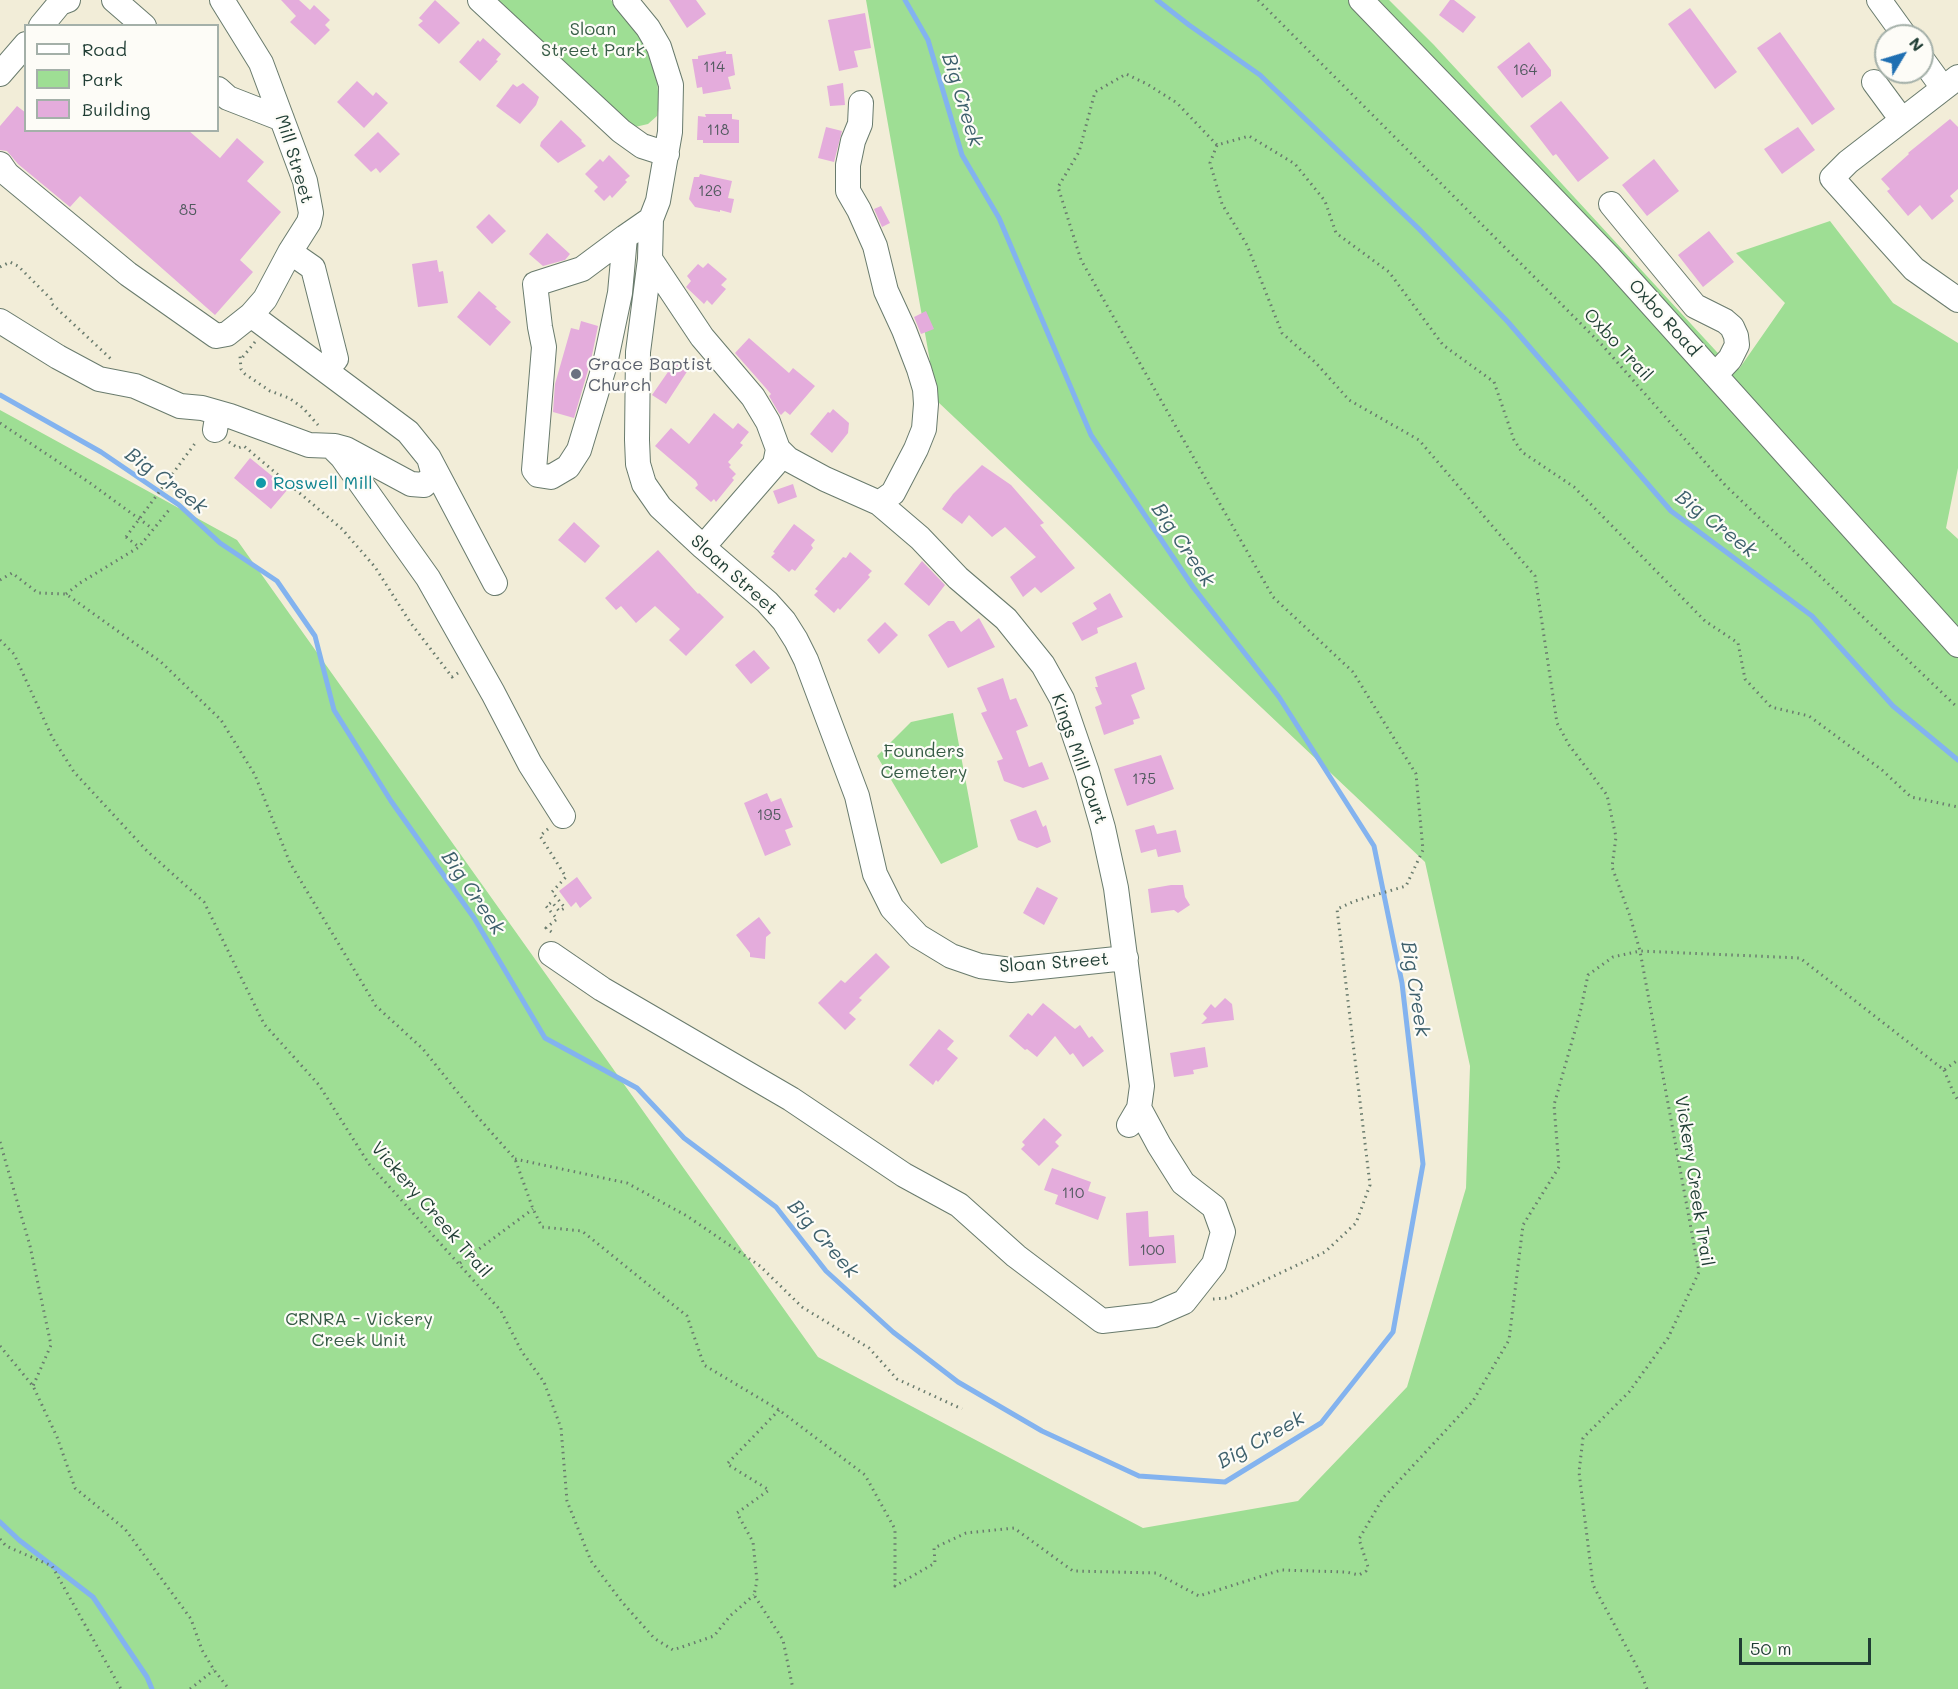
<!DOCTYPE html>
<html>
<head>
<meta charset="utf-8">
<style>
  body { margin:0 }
  #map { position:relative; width:1958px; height:1689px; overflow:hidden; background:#f2edd8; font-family:Mali,sans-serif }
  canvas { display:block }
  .legend { position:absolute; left:24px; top:24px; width:195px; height:108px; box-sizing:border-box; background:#fdfcf7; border:2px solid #a4b0a9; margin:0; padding:8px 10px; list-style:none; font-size:18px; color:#1f3d34 }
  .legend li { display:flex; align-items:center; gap:12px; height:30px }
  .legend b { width:30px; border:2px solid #a4b0a9 }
  .north { position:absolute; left:1874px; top:24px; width:60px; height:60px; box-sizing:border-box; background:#fdfcf7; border:2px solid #a4b0a9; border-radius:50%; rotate:52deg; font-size:16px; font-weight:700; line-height:24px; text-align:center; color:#1f3d34 }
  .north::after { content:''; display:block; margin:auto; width:21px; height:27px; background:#1f6fb2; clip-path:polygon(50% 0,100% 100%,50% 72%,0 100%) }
  .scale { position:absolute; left:1739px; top:1638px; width:132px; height:27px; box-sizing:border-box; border:3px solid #1f3d34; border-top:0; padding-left:8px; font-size:18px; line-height:21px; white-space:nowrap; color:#1f3d34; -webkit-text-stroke:4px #fdfcf7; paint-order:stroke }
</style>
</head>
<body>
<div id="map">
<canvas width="1958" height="1689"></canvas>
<ul class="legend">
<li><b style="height:8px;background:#fff"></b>Road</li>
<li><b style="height:16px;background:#9ede94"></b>Park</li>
<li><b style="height:16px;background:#e4acdc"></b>Building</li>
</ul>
<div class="north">N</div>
<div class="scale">50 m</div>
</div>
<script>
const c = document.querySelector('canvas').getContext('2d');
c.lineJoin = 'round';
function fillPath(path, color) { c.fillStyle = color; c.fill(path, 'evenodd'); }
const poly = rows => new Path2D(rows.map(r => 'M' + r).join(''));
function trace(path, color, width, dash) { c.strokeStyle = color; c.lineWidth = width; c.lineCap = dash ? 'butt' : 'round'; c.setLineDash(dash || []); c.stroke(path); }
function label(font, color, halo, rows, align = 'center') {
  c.font = font + ' Mali,sans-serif'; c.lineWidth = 4.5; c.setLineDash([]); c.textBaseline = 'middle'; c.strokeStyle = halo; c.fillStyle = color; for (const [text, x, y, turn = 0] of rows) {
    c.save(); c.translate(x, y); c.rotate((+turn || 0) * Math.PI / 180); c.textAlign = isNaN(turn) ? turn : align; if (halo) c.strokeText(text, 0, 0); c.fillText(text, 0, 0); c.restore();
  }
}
fillPath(poly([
  [495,0,611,0,629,22,647,48,657,79,659,104,657,116,648,124,635,127,624,123],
  [866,0,1389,0,1434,45,1727,363,1739,369,1785,303,1736,253,1830,221,1893,303,1958,343,1958,468,1946,528,1958,539,1958,1689,0,1689,0,410,237,540,818,1357,1143,1528,1298,1501,1407,1387,1466,1188,1470,1066,1425,862,937,401],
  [953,713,978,847,941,864,877,756,911,722]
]), '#9ede94');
trace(poly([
  [1157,0,1189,25,1260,75,1419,229,1508,322,1671,511,1812,616,1893,706,1958,760],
  [0,395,101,452,179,505,220,543,277,581,315,636,334,710,391,801,474,918,545,1038,637,1088,684,1138,776,1207,826,1271,893,1332,958,1382,1042,1431,1139,1476,1225,1482,1321,1423,1393,1332,1423,1164,1402,983,1374,846,1279,697,1193,587,1091,435,999,218,962,155,928,40,905,0],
  [0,1522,19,1540,93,1597,147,1677,152,1689]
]), '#83b3ef', 5);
fillPath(poly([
  [281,0,299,0,310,10,314,5,330,20,325,25,330,30,315,45,290,22,296,16],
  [435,0,460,23,439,44,418,25,423,21,419,18],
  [669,0,696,0,706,14,687,28],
  [1450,0,1454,0,1476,17,1463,33,1439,15],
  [1690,8,1737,72,1715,89,1668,24],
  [865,13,871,48,854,51,858,67,839,71,828,20],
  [1780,32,1835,109,1812,125,1757,48],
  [483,38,501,54,496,60,498,61,480,81,459,62,478,40,480,42],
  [1529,42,1551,70,1551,76,1522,98,1497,67],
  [726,51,726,54,732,54,735,75,728,77,731,89,703,94,702,87,697,88,692,59,698,59,698,56],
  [357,81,373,96,376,92,388,103,364,128,337,102],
  [523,83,539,97,536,105,520,124,496,106,513,84,517,87],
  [843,83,845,105,830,106,827,86],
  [1561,101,1609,158,1578,182,1556,154,1553,156,1530,126],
  [17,106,26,113,26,130,188,130,220,158,237,138,264,162,247,181,281,212,240,260,253,272,215,315,80,196,70,207,18,164,7,151,0,150,0,126],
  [705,114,732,114,732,119,739,120,739,143,703,143,703,140,697,140,698,116,706,117],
  [1950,119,1958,127,1958,189,1950,196,1954,201,1932,220,1920,205,1908,216,1887,191,1890,189,1881,179,1909,154,1908,153],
  [561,120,582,140,581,141,586,146,558,163,540,146,541,142],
  [826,127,842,131,834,162,818,158],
  [1798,127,1815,150,1782,174,1764,149],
  [378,132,400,154,380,173,376,168,371,172,354,155],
  [609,155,630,176,625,180,627,182,612,198,610,195,604,201,594,191,598,187,585,174,600,159,603,162],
  [1654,159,1679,191,1647,216,1622,185],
  [700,174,732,181,728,198,734,199,731,213,720,210,720,212,695,207,689,199,694,177,699,177],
  [881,206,890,223,882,227,874,209],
  [489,214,506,231,492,244,476,227],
  [1709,231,1734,262,1703,287,1678,255],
  [547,233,570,254,565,260,543,266,529,254],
  [437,260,439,272,443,271,448,303,418,307,412,264],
  [708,263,727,279,721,285,726,289,712,305,707,300,704,304,686,287,691,281,687,276,698,264,703,268],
  [479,291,497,307,495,308,511,322,490,346,457,317],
  [926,311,934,329,921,334,914,317],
  [581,321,598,326,591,360,574,418,553,412,555,384,571,328,579,330],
  [749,338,789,373,793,368,815,386,790,415,785,411,781,415,779,413,769,396,771,394,735,353],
  [677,359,690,367,666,404,652,395],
  [833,409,849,423,848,433,832,453,810,434,828,412,830,413],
  [714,413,733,429,738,423,749,432,740,443,743,445,728,462,731,465,729,467,736,474,732,478,734,480,716,502,714,499,711,502,695,488,698,485,696,481,655,446,671,428,689,444],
  [250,458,288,489,271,509,234,478],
  [982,465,1011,485,1044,523,1040,525,1075,568,1041,593,1035,587,1023,597,1010,577,1036,557,1005,527,992,537,969,515,962,524,942,509,953,494],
  [793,484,797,497,778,504,773,491],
  [574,522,600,546,585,563,558,540],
  [794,524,815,540,811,545,813,548,795,571,792,569,789,572,771,557,775,553,773,552],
  [658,550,698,594,699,593,724,617,686,656,669,640,680,629,655,606,636,623,621,606,616,610,605,598],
  [850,552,872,571,868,575,870,577,840,610,838,608,834,613,814,595,818,591,815,589,843,557,846,558],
  [922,561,945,585,929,606,904,584],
  [1110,593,1123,617,1097,628,1098,633,1082,641,1072,623,1097,609,1093,603],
  [979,618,995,647,948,668,928,635,948,621,954,621,961,632],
  [885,622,898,635,879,654,867,640],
  [754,650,770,668,751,684,735,665],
  [1136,662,1145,689,1131,695,1140,718,1133,720,1134,724,1104,735,1095,707,1102,704,1095,687,1098,687,1095,677],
  [1003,678,1010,700,1016,698,1028,726,1016,731,1029,767,1042,762,1049,779,1023,788,1004,781,997,761,1003,759,981,713,987,711,977,688],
  [1161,755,1174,789,1127,806,1114,769],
  [767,793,771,802,781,798,793,827,785,830,791,845,765,856,744,803],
  [1036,810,1043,827,1046,825,1051,842,1037,848,1018,840,1010,820],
  [1154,825,1157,834,1176,830,1181,852,1158,857,1156,849,1141,853,1135,830],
  [577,877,592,898,580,908,576,902,571,907,559,891],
  [1171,885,1183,885,1185,897,1190,905,1178,913,1174,910,1151,913,1148,889],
  [1037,887,1058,898,1044,925,1023,913],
  [759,917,771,933,766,937,765,959,750,957,750,953,736,935],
  [876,953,890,967,859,998,862,1000,849,1013,856,1019,845,1030,818,1003,841,980,845,983],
  [1225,998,1232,1004,1234,1020,1201,1024,1207,1018,1203,1014,1211,1004,1215,1008],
  [1043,1003,1075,1029,1080,1025,1089,1038,1092,1036,1104,1051,1083,1067,1073,1053,1070,1055,1055,1036,1037,1057,1027,1049,1025,1050,1009,1036,1028,1013,1032,1016],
  [939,1029,954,1041,947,1049,958,1058,938,1082,936,1080,933,1085,909,1065],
  [1205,1047,1208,1067,1193,1070,1194,1074,1174,1077,1170,1053],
  [1044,1118,1062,1135,1055,1142,1059,1146,1039,1166,1021,1149,1025,1145,1022,1142],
  [1052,1168,1091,1182,1088,1191,1106,1197,1098,1220,1055,1204,1058,1195,1044,1190],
  [1148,1211,1149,1237,1174,1235,1176,1263,1129,1266,1126,1213]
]), '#e4acdc');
const minor = poly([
  [114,0,144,26],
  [480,0,621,131,642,146,667,154],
  [625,0,648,28,659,47,671,85,670,132,658,201,651,219,650,259,638,352,637,440,638,464,644,484,660,507,703,547,767,602,784,621,796,640,806,660,857,796,875,874,892,908,918,936,951,956,980,966,1011,970,1126,958],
  [1361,0,1608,256,1958,645],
  [1879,0,1905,36],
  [41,26,60,3,68,0],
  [1922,59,1943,88],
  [0,74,26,44],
  [1958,77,1848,162,1832,178,1914,269,1958,300],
  [1874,82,1902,120],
  [218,89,228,98,282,119],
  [861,103,860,124,853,141,848,165,848,191,859,210,875,246,886,291,904,330,919,369,925,389,926,404,924,429,916,449,893,493,879,503],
  [0,164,7,174,128,274,216,336,227,334,251,315,265,299,290,252,309,222,311,213,305,181,261,63,222,0],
  [1611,204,1695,306,1725,321,1732,327,1736,336,1737,345,1730,359,1715,375],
  [625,237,620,293,605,364,579,450,568,467,551,477,538,475,534,470,544,347,540,327,535,284,582,269,625,237,651,219],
  [290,252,313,268,336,359,326,370],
  [650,259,702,337,753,397,768,422,778,449,775,464,703,547],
  [251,315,408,432,429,458,495,583],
  [0,321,58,357,99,379,135,386,180,406,202,408,230,416],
  [215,430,217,418,220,415,230,416,309,445,335,446,346,449,411,484,424,485,431,478,433,472,429,458],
  [331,446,342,457,428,578,493,693,530,764,563,816],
  [778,449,788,459,825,479,879,503,920,538,958,578,1006,619,1043,665,1062,699,1087,772,1103,828,1116,888,1142,1086,1139,1108,1129,1125],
  [551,954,602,989,791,1099,904,1175,959,1205,1016,1256,1102,1321,1154,1315,1184,1302,1214,1264,1223,1232,1214,1207,1183,1183,1159,1145,1139,1108]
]);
trace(minor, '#697b6d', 26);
trace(poly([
  [1258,0,1603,346,1725,485,1958,708],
  [0,267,10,262,18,266,51,299,52,304,111,359],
  [255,342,242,358,240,356,241,369,245,374,270,391,289,398,303,408,318,425],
  [0,423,90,483,153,529],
  [229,442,238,448,244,446,342,529,375,567,410,622,452,677,458,673],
  [126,537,139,547],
  [0,580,12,573,38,593,66,594,161,662,221,720,255,775,290,863,376,1006,423,1049,475,1114,515,1159,533,1209,542,1227,582,1231,687,1316,704,1365,779,1410,865,1475,895,1529,895,1586,935,1563,934,1548,966,1533,1014,1528,1073,1571,1156,1573,1199,1596,1281,1570,1346,1572,1359,1575,1366,1571,1368,1567,1359,1539,1383,1498,1473,1401,1509,1340,1523,1225,1559,1167,1554,1105,1580,1013,1588,975,1613,957,1640,951,1800,958,1944,1070,1958,1060],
  [66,594,80,583,139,547,169,510],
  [0,640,14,654,52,737,74,772,147,851,204,902,264,1024,319,1085,369,1164,501,1311,522,1352,544,1382,561,1428,567,1501,591,1561,622,1602,654,1638,673,1650,714,1636,730,1616,754,1595],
  [548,829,540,836,566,877,552,892,565,908,559,911,552,902,546,906,557,919,546,928,553,933],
  [1944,1070,1954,1094,1958,1100],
  [0,1142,30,1246,51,1345,33,1386],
  [515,1159,627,1183,687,1216,760,1266,802,1307,869,1348,897,1379,962,1409],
  [460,1263,533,1209],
  [1213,1299,1227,1298,1325,1252,1356,1223,1370,1185,1337,909,1355,901,1406,886,1423,850,1416,774,1353,672,1273,597,1081,260,1058,187,1079,152,1095,92,1126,74,1147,84,1177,103,1217,145],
  [0,1346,33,1386,57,1437,75,1488,125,1529,191,1619,202,1650,214,1670,229,1689],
  [779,1410,727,1464,769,1490,737,1513,753,1542,757,1581,754,1595,783,1640,793,1689],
  [0,1539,6,1546,52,1566,121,1689],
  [190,1689,214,1670],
  [1647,1689,1642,1676,1593,1585,1579,1472,1583,1438,1629,1392,1668,1338,1699,1272,1640,951,1630,916,1612,867,1616,837,1607,795,1569,745,1557,723,1535,576,1419,440,1349,400,1316,363,1282,333,1247,245,1222,204,1210,163,1217,145,1249,136,1295,164,1325,201,1336,233,1389,272,1443,345,1494,382,1514,440,1522,452,1574,487,1705,621,1738,643,1745,679,1771,707,1809,716,1882,770,1911,797,1958,807]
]), '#697b6d', 3, [1.5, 4.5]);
trace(minor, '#fff', 24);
trace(poly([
  [126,537,196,442]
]), '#697b6d', 3, [1.5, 4.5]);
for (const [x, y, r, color] of [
  [576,374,6,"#6b7280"],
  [261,483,6,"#0f9aa8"]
]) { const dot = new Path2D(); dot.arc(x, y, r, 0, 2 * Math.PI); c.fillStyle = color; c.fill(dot); trace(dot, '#fdfcf7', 2); }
label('15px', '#50595e', null, [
  ["114",714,67],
  ["164",1525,70],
  ["118",718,130],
  ["126",710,191],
  ["85",188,210],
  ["175",1144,779],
  ["195",769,815],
  ["110",1073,1193],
  ["100",1152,1250]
]);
label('18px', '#385d47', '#fdfcf7', [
  ["Sloan",593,29],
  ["Street Park",593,50],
  ["Founders",924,751],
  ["Cemetery",924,772],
  ["CRNRA - Vickery",359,1319],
  ["Creek Unit",359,1340]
]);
label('18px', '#1f3d34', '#fdfcf7', [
  ["Mill Street",294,159,73],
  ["Oxbo Road",1664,318,48],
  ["Oxbo Trail",1618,345,47],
  ["Sloan Street",734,575,42],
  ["Kings Mill Court",1079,759,71],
  ["Sloan Street",1054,963,-4],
  ["Vickery Creek Trail",1694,1181,81],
  ["Vickery Creek Trail",431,1210,49]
]);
label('18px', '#5b616d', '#fdfcf7', [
  ["Grace Baptist",588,364],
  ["Church",588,385]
], 'left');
label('18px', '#0d838f', '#fdfcf7', [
  ["Roswell Mill",273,483]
], 'left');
label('italic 20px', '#3d606c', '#fdfcf7', [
  ["Big Creek",962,100,73],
  ["Big Creek",166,481,37],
  ["Big Creek",1716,524,38],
  ["Big Creek",1183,545,56],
  ["Big Creek",473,893,56],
  ["Big Creek",1415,989,81],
  ["Big Creek",823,1239,49],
  ["Big Creek",1261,1440,-29]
]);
</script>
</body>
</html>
